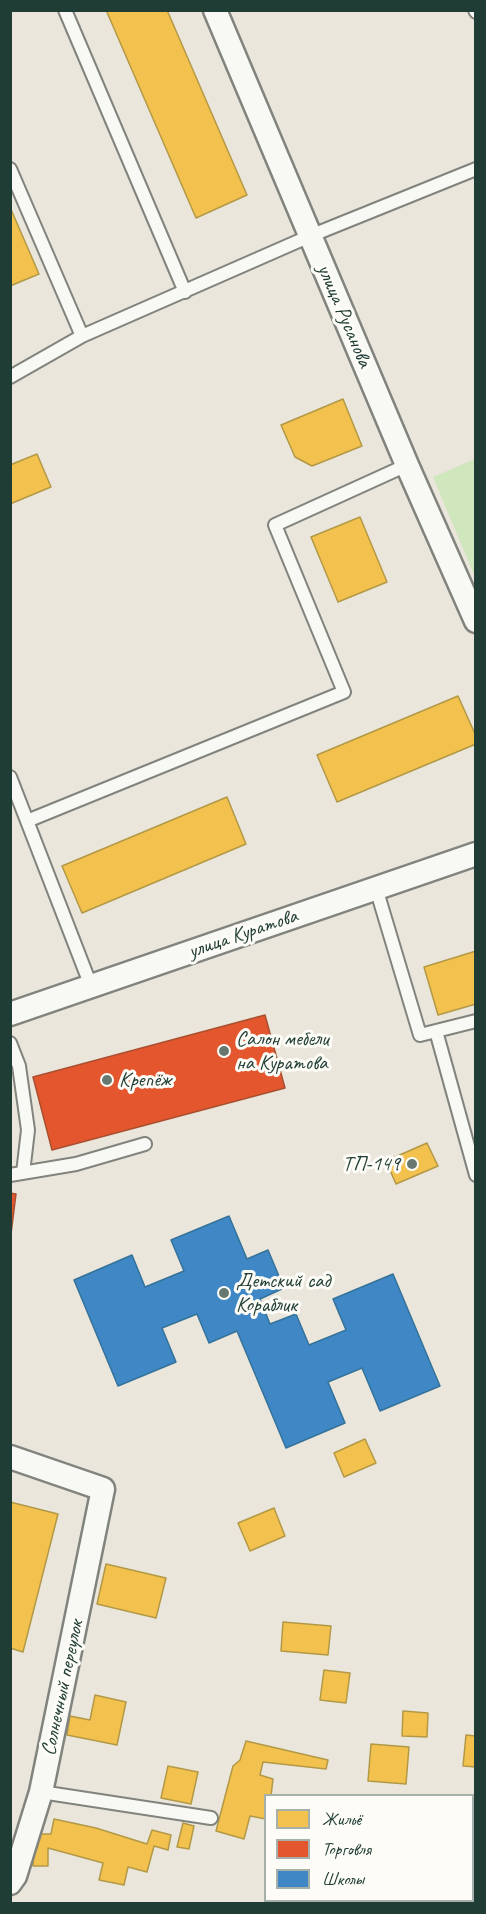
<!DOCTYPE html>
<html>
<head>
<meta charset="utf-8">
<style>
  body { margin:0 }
  #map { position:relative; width:486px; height:1914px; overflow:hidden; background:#eae6dc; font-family:Caveat,sans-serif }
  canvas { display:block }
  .frame { position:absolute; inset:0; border:12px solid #1f3d34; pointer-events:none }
  .legend { position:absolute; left:264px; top:1794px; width:210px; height:108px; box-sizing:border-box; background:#fdfcf7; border:2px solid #a4b0a9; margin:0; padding:8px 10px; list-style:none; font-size:18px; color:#1f3d34 }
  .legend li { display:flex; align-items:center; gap:12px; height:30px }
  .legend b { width:30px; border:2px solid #a4b0a9 }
</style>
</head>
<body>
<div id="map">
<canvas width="486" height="1914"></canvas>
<div class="frame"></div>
<ul class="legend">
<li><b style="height:16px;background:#f2c14e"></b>Жильё</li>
<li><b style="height:16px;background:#e4572e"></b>Торговля</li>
<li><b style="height:16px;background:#3f88c5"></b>Школы</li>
</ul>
</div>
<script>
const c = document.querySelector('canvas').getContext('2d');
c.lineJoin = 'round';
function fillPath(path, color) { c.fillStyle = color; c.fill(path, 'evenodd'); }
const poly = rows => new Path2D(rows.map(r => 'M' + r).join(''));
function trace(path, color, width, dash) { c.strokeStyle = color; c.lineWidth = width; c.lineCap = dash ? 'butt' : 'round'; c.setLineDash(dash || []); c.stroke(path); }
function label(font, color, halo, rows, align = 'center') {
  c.font = font + ' Caveat,sans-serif'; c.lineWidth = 6; c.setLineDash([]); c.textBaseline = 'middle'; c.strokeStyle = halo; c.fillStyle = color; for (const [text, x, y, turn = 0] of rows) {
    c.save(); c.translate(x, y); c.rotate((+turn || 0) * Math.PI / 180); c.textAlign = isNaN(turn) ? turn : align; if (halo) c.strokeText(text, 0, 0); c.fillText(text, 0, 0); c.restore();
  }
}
fillPath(poly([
  [475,459,475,577,433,477]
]), '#d0e6bd');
const homes = poly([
  [106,10,167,10,247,195,196,218,106,10],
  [10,207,39,274,10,286,10,207],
  [343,399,362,446,312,466,295,457,281,425,343,399],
  [37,454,51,487,10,504,10,465,37,454],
  [360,517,387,582,338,602,311,537,360,517],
  [458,696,476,736,476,744,337,802,317,755,458,696],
  [227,797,246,844,82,913,62,866,227,797],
  [476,951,476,1004,438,1015,424,967,476,951],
  [427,1143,438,1166,396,1184,386,1161,427,1143],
  [365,1439,376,1463,344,1477,334,1453,365,1439],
  [10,1502,58,1514,23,1652,10,1648,10,1502],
  [274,1508,285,1536,250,1551,238,1523,274,1508],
  [106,1564,166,1578,156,1618,97,1604,106,1564],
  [283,1622,331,1626,328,1655,281,1651,283,1622],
  [324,1670,350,1673,346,1703,320,1700,324,1670],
  [95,1695,126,1702,117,1745,67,1735,70,1716,90,1720,95,1695],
  [403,1711,428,1713,427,1737,402,1736,403,1711],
  [466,1735,476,1736,476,1767,463,1766,466,1735],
  [246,1741,328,1760,326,1769,263,1762,260,1775,273,1779,271,1796,266,1796,266,1819,250,1816,244,1839,216,1831,233,1766,240,1760,246,1741],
  [371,1744,409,1747,406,1784,368,1781,371,1744],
  [168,1766,198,1772,191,1804,161,1798,168,1766],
  [54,1819,96,1828,147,1844,152,1830,171,1835,168,1850,154,1846,147,1872,128,1867,124,1885,99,1880,103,1863,48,1848,48,1866,33,1866,35,1834,51,1834,54,1819],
  [183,1823,194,1826,189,1849,177,1847,183,1823]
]);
fillPath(homes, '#f2c14e');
trace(homes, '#b39946', 1.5);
const shops = poly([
  [265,1015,285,1088,52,1150,33,1077,265,1015],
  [10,1193,16,1194,10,1242,10,1193]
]);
fillPath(shops, '#e4572e');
trace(shops, '#a94f30', 1.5);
const schools = poly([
  [229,1216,247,1259,268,1250,284,1288,260,1299,270,1324,296,1314,309,1345,346,1330,333,1299,393,1274,440,1386,380,1411,362,1368,328,1382,345,1423,286,1448,237,1331,209,1343,197,1314,162,1328,176,1362,118,1386,74,1280,132,1255,145,1287,184,1271,171,1240,229,1216]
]);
fillPath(schools, '#3f88c5');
trace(schools, '#35729a', 1.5);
const lane = poly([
  [65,10,185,292],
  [475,10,476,12],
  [10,169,82,336],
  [10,377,82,336,310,236,476,169],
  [10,777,91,986],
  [27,821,344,692,275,525,407,465],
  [376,888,420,1035,476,1021],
  [436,1031,476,1175],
  [10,1043,19,1066,28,1130,23,1173],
  [10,1175,76,1164,145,1144],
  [41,1792,211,1818]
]);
const street = poly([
  [215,10,407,465,476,621],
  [10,1014,476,854],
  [10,1457,103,1489,41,1792,15,1876,10,1883]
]);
trace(lane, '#80847d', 16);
trace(street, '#80847d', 27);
trace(lane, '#f8f8f5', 12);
trace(street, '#f8f8f5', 22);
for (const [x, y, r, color] of [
  [224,1051,6,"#66786f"],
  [107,1080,6,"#66786f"],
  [412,1164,6,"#66786f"],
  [224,1293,6,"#66786f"]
]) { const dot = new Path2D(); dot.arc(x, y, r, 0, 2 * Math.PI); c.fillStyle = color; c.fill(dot); trace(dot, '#fdfcf7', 2); }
label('21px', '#1f3d34', '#fdfcf7', [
  ["улица Русанова",344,316,67],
  ["улица Куратова",243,934,-19],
  ["Солнечный переулок",63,1688,-78]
]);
label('21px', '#1f3d34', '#fdfcf7', [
  ["Салон мебели",236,1039],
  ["на Куратова",236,1063],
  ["Крепёж",119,1080],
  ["ТП-149",400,1164,"right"],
  ["Детский сад",236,1281],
  ["Кораблик",236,1305]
], 'left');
</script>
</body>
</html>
